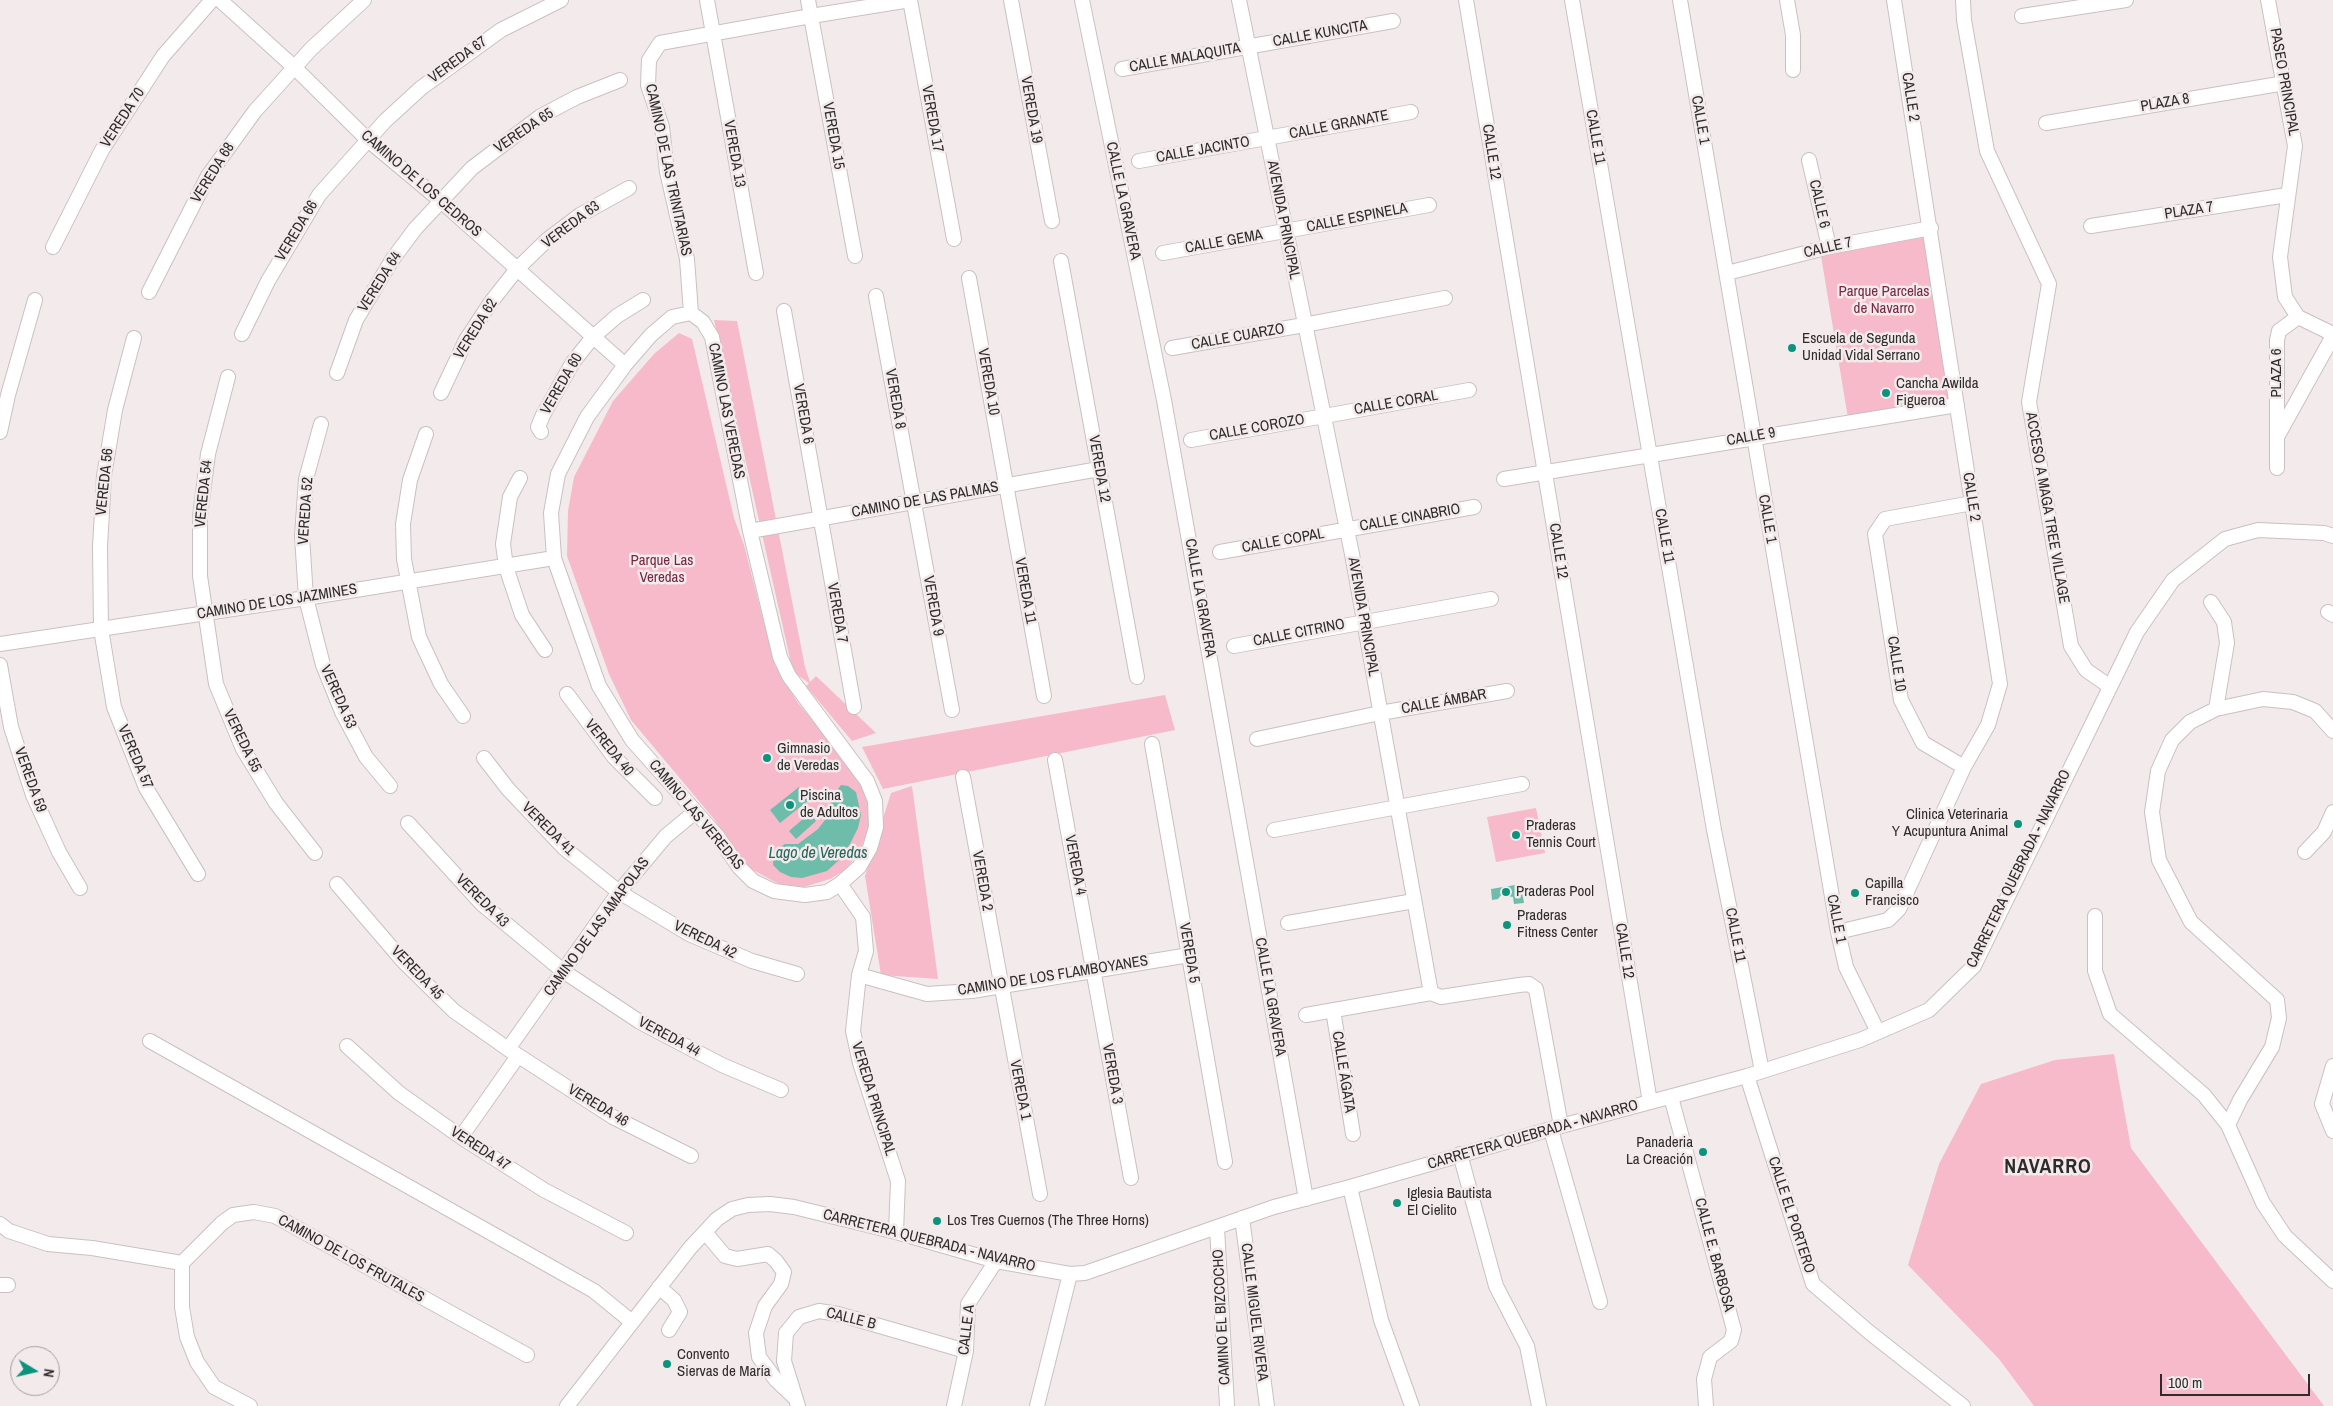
<!DOCTYPE html>
<html>
<head>
<meta charset="utf-8">
<style>
  body { margin:0 }
  #map { position:relative; width:2333px; height:1406px; overflow:hidden; background:#f3eaec; font-family:"Archivo Narrow",sans-serif }
  canvas { display:block }
  .north { position:absolute; left:10px; top:1346px; width:50px; height:50px; box-sizing:border-box; background:#f3eaec; border:1px solid #a49e9f; border-radius:50%; rotate:99deg; font-size:14px; font-weight:700; line-height:20px; text-align:center; color:#2e2b2b }
  .north::after { content:''; display:block; margin:auto; width:18px; height:22px; background:#0c937d; clip-path:polygon(50% 0,100% 100%,50% 72%,0 100%) }
  .scale { position:absolute; left:2160px; top:1374px; width:150px; height:22px; box-sizing:border-box; border:2px solid #2e2b2b; border-top:0; padding-left:6px; font-size:15px; line-height:18px; white-space:nowrap; color:#2e2b2b; -webkit-text-stroke:4px #f3eaec; paint-order:stroke }
</style>
</head>
<body>
<div id="map">
<canvas width="2333" height="1406"></canvas>
<div class="north">N</div>
<div class="scale">100 m</div>
</div>
<script>
const c = document.querySelector('canvas').getContext('2d');
c.lineJoin = 'round';
function fillPath(path, color) { c.fillStyle = color; c.fill(path, 'evenodd'); }
const poly = rows => new Path2D(rows.map(r => 'M' + r).join(''));
function trace(path, color, width, dash) { c.strokeStyle = color; c.lineWidth = width; c.lineCap = dash ? 'butt' : 'round'; c.setLineDash(dash || []); c.stroke(path); }
function label(font, color, halo, rows, align = 'center') {
  c.font = font + ' "Archivo Narrow",sans-serif'; c.lineWidth = 5; c.setLineDash([]); c.textBaseline = 'middle'; c.strokeStyle = halo; c.fillStyle = color; for (const [text, x, y, turn = 0] of rows) {
    c.save(); c.translate(x, y); c.rotate((+turn || 0) * Math.PI / 180); c.textAlign = isNaN(turn) ? turn : align; if (halo) c.strokeText(text, 0, 0); c.fillText(text, 0, 0); c.restore();
  }
}
fillPath(poly([
  [1925,235,1951,397,1948,400,1848,418,1821,256],
  [714,320,737,321,805,667,810,682,816,676,876,733,852,741,806,686,809,683,793,672],
  [679,333,692,339,734,518,744,545,775,666,798,703,862,779,870,806,868,830,859,853,845,870,830,879,804,887,779,884,753,870,741,861,714,819,631,720,609,674,567,556,568,511,574,477,613,401,654,354],
  [1165,695,1175,730,883,789,862,747],
  [912,786,938,979,881,975,865,876,891,793],
  [1536,808,1545,853,1496,862,1487,817],
  [2114,1054,2131,1148,2324,1406,2034,1406,1999,1359,1908,1265,1939,1164,1981,1084,2055,1060]
]), '#f7baca');
fillPath(poly([
  [841,785,848,786,856,792,861,815,858,828,850,844,838,861,827,871,802,878,791,877,780,872,773,865,774,851,785,844,798,844,818,829,825,820,833,796],
  [799,787,809,800,780,823,770,810],
  [810,813,816,821,796,839,789,831],
  [1521,884,1524,903,1514,904,1513,897,1501,895,1498,899,1492,900,1491,889]
]), '#6dbdaa');
const minor = poly([
  [220,0,294,67,368,140,441,201,625,365],
  [707,0,756,273],
  [808,0,855,256],
  [910,0,954,239],
  [1011,0,1052,221],
  [1082,0,1164,400,1306,1199],
  [1239,0,1352,554,1431,993,1441,997,1519,985,1529,984,1536,989,1561,1126],
  [1466,0,1650,1102],
  [1572,0,1714,830,1762,1071],
  [1680,0,1838,932,1846,967,1878,1032],
  [1787,0,1793,35,1793,70],
  [1963,0,1964,20,1987,151,2049,284,2029,402,2071,646,2086,670,2109,686],
  [2268,0,2295,146,2280,257,2285,297,2298,317,2333,334],
  [2022,16,2126,0],
  [1122,69,1393,21],
  [2046,123,2285,83],
  [1809,160,1829,247],
  [1139,161,1411,112],
  [2091,226,2287,195],
  [53,247,102,150,163,56,212,0],
  [1163,253,1429,205],
  [1061,261,1137,677],
  [1727,273,1829,247,1931,228],
  [969,278,1044,696],
  [149,292,208,176,255,111,311,49,364,0],
  [876,296,952,710],
  [784,311,854,707],
  [691,313,703,322,712,337,750,531,780,657,789,676,867,781,875,801,876,827,870,848,859,867,840,884,827,892,805,895,774,891,753,881,739,867,718,837,632,740,599,686,554,558,551,513,558,474,587,417,625,365,651,335,672,317,691,313],
  [691,313,687,259,667,172,662,127,648,85,649,60,660,43,811,16,910,0],
  [242,334,268,281,319,195,385,121,421,88,501,30,561,0],
  [134,338,115,410,104,476,100,547,101,629,114,707,146,788,198,874],
  [1172,348,1304,325,1445,298],
  [337,373,356,320,392,260,415,229,472,168,541,116,577,97,620,80],
  [228,377,208,454,200,516,200,576,216,684,243,749,276,803,315,853],
  [441,393,466,340,491,302,517,269,547,240,580,215,629,188],
  [321,424,306,479,302,536,306,598,323,665,342,712,366,757,390,786],
  [0,432,8,395,35,300],
  [541,432,538,427,543,415,573,362,593,337,617,316,643,300],
  [426,434,410,480,403,524,404,559,419,637,441,684,463,716],
  [2277,437,2333,336],
  [1191,440,1469,390],
  [2277,468,2277,340,2279,331,2298,317],
  [520,478,510,497,503,544,506,567,522,615,545,650],
  [1504,479,1957,405],
  [750,531,1099,469],
  [1220,552,1474,507],
  [2211,602,2224,622,2227,643,2216,709],
  [2328,612,2333,615],
  [0,644,306,598,554,558],
  [1234,646,1491,599],
  [0,665,11,727,33,795,59,852,80,888],
  [567,694,614,757,655,798],
  [1257,739,1380,713,1507,691],
  [1152,744,1225,1162],
  [484,758,508,789,564,848,619,892,689,934,752,961,797,974],
  [1055,760,1131,1178],
  [1964,767,1923,743,1901,700,1875,534,1885,519,1972,503],
  [963,777,1040,1194],
  [408,823,482,904,563,971,640,1022,722,1065,781,1090],
  [1274,830,1522,784],
  [2305,852,2324,832,2333,812],
  [337,884,403,961,454,1011,508,1049,613,1117,691,1156],
  [840,884,863,917,866,951,859,975,853,1031,860,1063,898,1181,896,1232],
  [2095,916,2095,971,2110,1014,2204,1095,2228,1125,2263,1203,2285,1236,2333,1281],
  [1288,923,1414,901],
  [1838,932,1888,920,1899,909,1964,767,1988,725,2000,684,1894,0],
  [859,975,927,994,972,991,1189,955],
  [1333,1010,1353,1134],
  [1306,1015,1431,993],
  [150,1041,594,1291,632,1322],
  [347,1046,399,1093,461,1137,544,1190,626,1233],
  [508,1049,619,892,666,836,695,812],
  [2333,1066,2322,1104,2333,1131],
  [1747,1076,1813,1284,1869,1332,1963,1406],
  [1671,1097,1734,1330,1731,1341,1710,1357,1704,1379,1706,1406],
  [2228,1125,2240,1100,2272,1047,2279,1018,2277,1000,2191,922,2159,860,2152,812,2158,771,2172,740,2190,722,2216,709,2263,699,2293,702,2315,711,2333,731],
  [1551,1130,1600,1302],
  [461,1137,518,1056],
  [1460,1154,1496,1286,1527,1346,1539,1406],
  [1350,1187,1381,1320,1412,1406],
  [1242,1218,1267,1406],
  [0,1224,9,1231,48,1244,92,1248,182,1263],
  [1217,1228,1227,1406],
  [705,1232,725,1256,737,1259,768,1254,776,1261,784,1272,781,1284,765,1306,756,1333,759,1357,776,1380,795,1398],
  [182,1263,222,1223,233,1215,254,1212,275,1216,527,1355],
  [182,1263,182,1307,187,1337,197,1362,214,1387,250,1406],
  [0,1285,8,1285],
  [659,1287,674,1300,680,1312,669,1330],
  [567,1406,690,1248,717,1219,732,1209,748,1205,770,1204,794,1207,896,1232,996,1261,1070,1274,1085,1273,1274,1207,1350,1187,1561,1126,1747,1076,1860,1040,1929,1010,1974,966,2137,632,2173,580,2225,539,2258,530,2324,533,2333,536],
  [798,1406,784,1361,786,1333,799,1317,819,1311,838,1314,966,1351],
  [954,1406,966,1351,968,1304,996,1261],
  [1037,1406,1070,1274]
]);
trace(minor, '#c9c0c2', 16);
trace(minor, '#fff', 14);
for (const [x, y, r, color] of [
  [1792,348,5,"#0c937d"],
  [1886,393,5,"#0c937d"],
  [767,758,5,"#0c937d"],
  [790,805,5,"#0c937d"],
  [2018,824,5,"#0c937d"],
  [1516,835,5,"#0c937d"],
  [1506,892,5,"#0c937d"],
  [1855,893,5,"#0c937d"],
  [1507,925,5,"#0c937d"],
  [1703,1152,5,"#0c937d"],
  [1397,1203,5,"#0c937d"],
  [937,1221,5,"#0c937d"],
  [667,1364,5,"#0c937d"]
]) { const dot = new Path2D(); dot.arc(x, y, r, 0, 2 * Math.PI); c.fillStyle = color; c.fill(dot); trace(dot, '#f3eaec', 2); }
label('15px', '#2e2b2b', '#f3eaec', [
  ["CALLE KUNCITA",1320,34,-10],
  ["CALLE MALAQUITA",1185,58,-10],
  ["VEREDA 67",458,60,-36],
  ["PASEO PRINCIPAL",2284,82,80],
  ["CALLE 2",1910,97,81],
  ["PLAZA 8",2165,103,-10],
  ["VEREDA 19",1031,110,80],
  ["VEREDA 70",123,118,-57],
  ["VEREDA 17",932,119,80],
  ["CALLE 1",1700,120,80],
  ["CALLE GRANATE",1339,125,-11],
  ["VEREDA 65",524,131,-34],
  ["VEREDA 15",833,136,80],
  ["CALLE 11",1595,137,80],
  ["CALLE JACINTO",1203,150,-10],
  ["CALLE 12",1491,152,81],
  ["VEREDA 13",734,154,80],
  ["CAMINO DE LAS TRINITARIAS",668,170,78],
  ["VEREDA 68",213,173,-58],
  ["CAMINO DE LOS CEDROS",421,184,41],
  ["CALLE LA GRAVERA",1123,201,78],
  ["CALLE 6",1819,204,77],
  ["PLAZA 7",2189,211,-9],
  ["CALLE ESPINELA",1357,218,-11],
  ["AVENIDA PRINCIPAL",1283,220,79],
  ["VEREDA 63",571,225,-37],
  ["VEREDA 66",297,231,-59],
  ["CALLE GEMA",1224,242,-10],
  ["CALLE 7",1828,248,-13],
  ["VEREDA 64",380,282,-58],
  ["VEREDA 62",476,329,-58],
  ["CALLE CUARZO",1238,337,-10],
  ["PLAZA 6",2277,373,-90],
  ["VEREDA 10",988,382,80],
  ["VEREDA 60",562,384,-60],
  ["VEREDA 8",895,399,80],
  ["CALLE CORAL",1396,403,-10],
  ["CAMINO LAS VEREDAS",726,411,79],
  ["VEREDA 6",803,414,80],
  ["CALLE COROZO",1257,428,-10],
  ["CALLE 9",1751,437,-10],
  ["VEREDA 12",1099,469,80],
  ["VEREDA 56",105,482,-84],
  ["VEREDA 54",204,494,-84],
  ["CALLE 2",1971,497,81],
  ["CAMINO DE LAS PALMAS",925,500,-10],
  ["ACCESO A MAGA TREE VILLAGE",2047,508,80],
  ["VEREDA 52",306,511,-86],
  ["CALLE CINABRIO",1410,518,-10],
  ["CALLE 1",1767,519,80],
  ["CALLE 11",1664,536,80],
  ["CALLE COPAL",1283,541,-10],
  ["CALLE 12",1558,551,81],
  ["VEREDA 11",1025,591,80],
  ["CALLE LA GRAVERA",1200,598,80],
  ["CAMINO DE LOS JAZMINES",277,602,-9],
  ["VEREDA 9",933,606,80],
  ["VEREDA 7",837,613,80],
  ["AVENIDA PRINCIPAL",1363,617,80],
  ["CALLE CITRINO",1299,633,-11],
  ["CALLE 10",1896,664,81],
  ["VEREDA 53",338,697,66],
  ["CALLE ÁMBAR",1444,702,-10],
  ["VEREDA 55",242,741,64],
  ["VEREDA 40",609,748,51],
  ["VEREDA 57",135,757,67],
  ["VEREDA 59",30,780,70],
  ["CAMINO LAS VEREDAS",696,815,50],
  ["VEREDA 41",548,829,45],
  ["VEREDA 4",1075,865,79],
  ["CARRETERA QUEBRADA - NAVARRO",2019,869,-64],
  ["VEREDA 2",982,881,80],
  ["VEREDA 43",482,901,45],
  ["CALLE 1",1836,919,79],
  ["CAMINO DE LAS AMAPOLAS",597,927,-54],
  ["CALLE 11",1735,935,79],
  ["VEREDA 42",705,940,26],
  ["CALLE 12",1624,951,81],
  ["VEREDA 5",1189,953,80],
  ["VEREDA 45",417,973,46],
  ["CAMINO DE LOS FLAMBOYANES",1053,976,-9],
  ["CALLE LA GRAVERA",1270,997,80],
  ["VEREDA 44",669,1037,28],
  ["CALLE ÁGATA",1343,1072,81],
  ["VEREDA 3",1112,1074,80],
  ["VEREDA 1",1020,1090,79],
  ["VEREDA PRINCIPAL",873,1099,73],
  ["VEREDA 46",598,1106,31],
  ["CARRETERA QUEBRADA - NAVARRO",1533,1135,-16],
  ["VEREDA 47",480,1149,33],
  ["CALLE EL PORTERO",1791,1215,72],
  ["CARRETERA QUEBRADA - NAVARRO",929,1241,14],
  ["CALLE E. BARBOSA",1714,1255,75],
  ["CAMINO DE LOS FRUTALES",351,1259,29],
  ["CALLE MIGUEL RIVERA",1254,1312,83],
  ["CAMINO EL BIZCOCHO",1222,1317,-93],
  ["CALLE B",851,1319,14],
  ["CALLE A",967,1330,-83]
]);
label('15px', '#762743', '#f3eaec', [
  ["Parque Parcelas",1884,292],
  ["de Navarro",1884,309],
  ["Parque Las",662,561],
  ["Veredas",662,578]
]);
label('15px', '#2e2b2b', '#f3eaec', [
  ["Escuela de Segunda",1802,339],
  ["Unidad Vidal Serrano",1802,356],
  ["Cancha Awilda",1896,384],
  ["Figueroa",1896,401],
  ["Gimnasio",777,749],
  ["de Veredas",777,766],
  ["Piscina",800,796],
  ["de Adultos",800,813],
  ["Clinica Veterinaria",2008,815,"right"],
  ["Y Acupuntura Animal",2008,832,"right"],
  ["Praderas",1526,826],
  ["Tennis Court",1526,843],
  ["Capilla",1865,884],
  ["Francisco",1865,901],
  ["Praderas Pool",1516,892],
  ["Praderas",1517,916],
  ["Fitness Center",1517,933],
  ["Panaderia",1693,1143,"right"],
  ["La Creación",1693,1160,"right"],
  ["Iglesia Bautista",1407,1194],
  ["El Cielito",1407,1211],
  ["Los Tres Cuernos (The Three Horns)",947,1221],
  ["Convento",677,1355],
  ["Siervas de María",677,1372]
], 'left');
label('italic 16px', '#256457', '#f3eaec', [
  ["Lago de Veredas",818,854]
]);
c.letterSpacing = '1px';
label('bold 20px', '#2e2b2b', '#f3eaec', [
  ["NAVARRO",2048,1168]
]);
c.letterSpacing = '0px';
</script>
</body>
</html>
